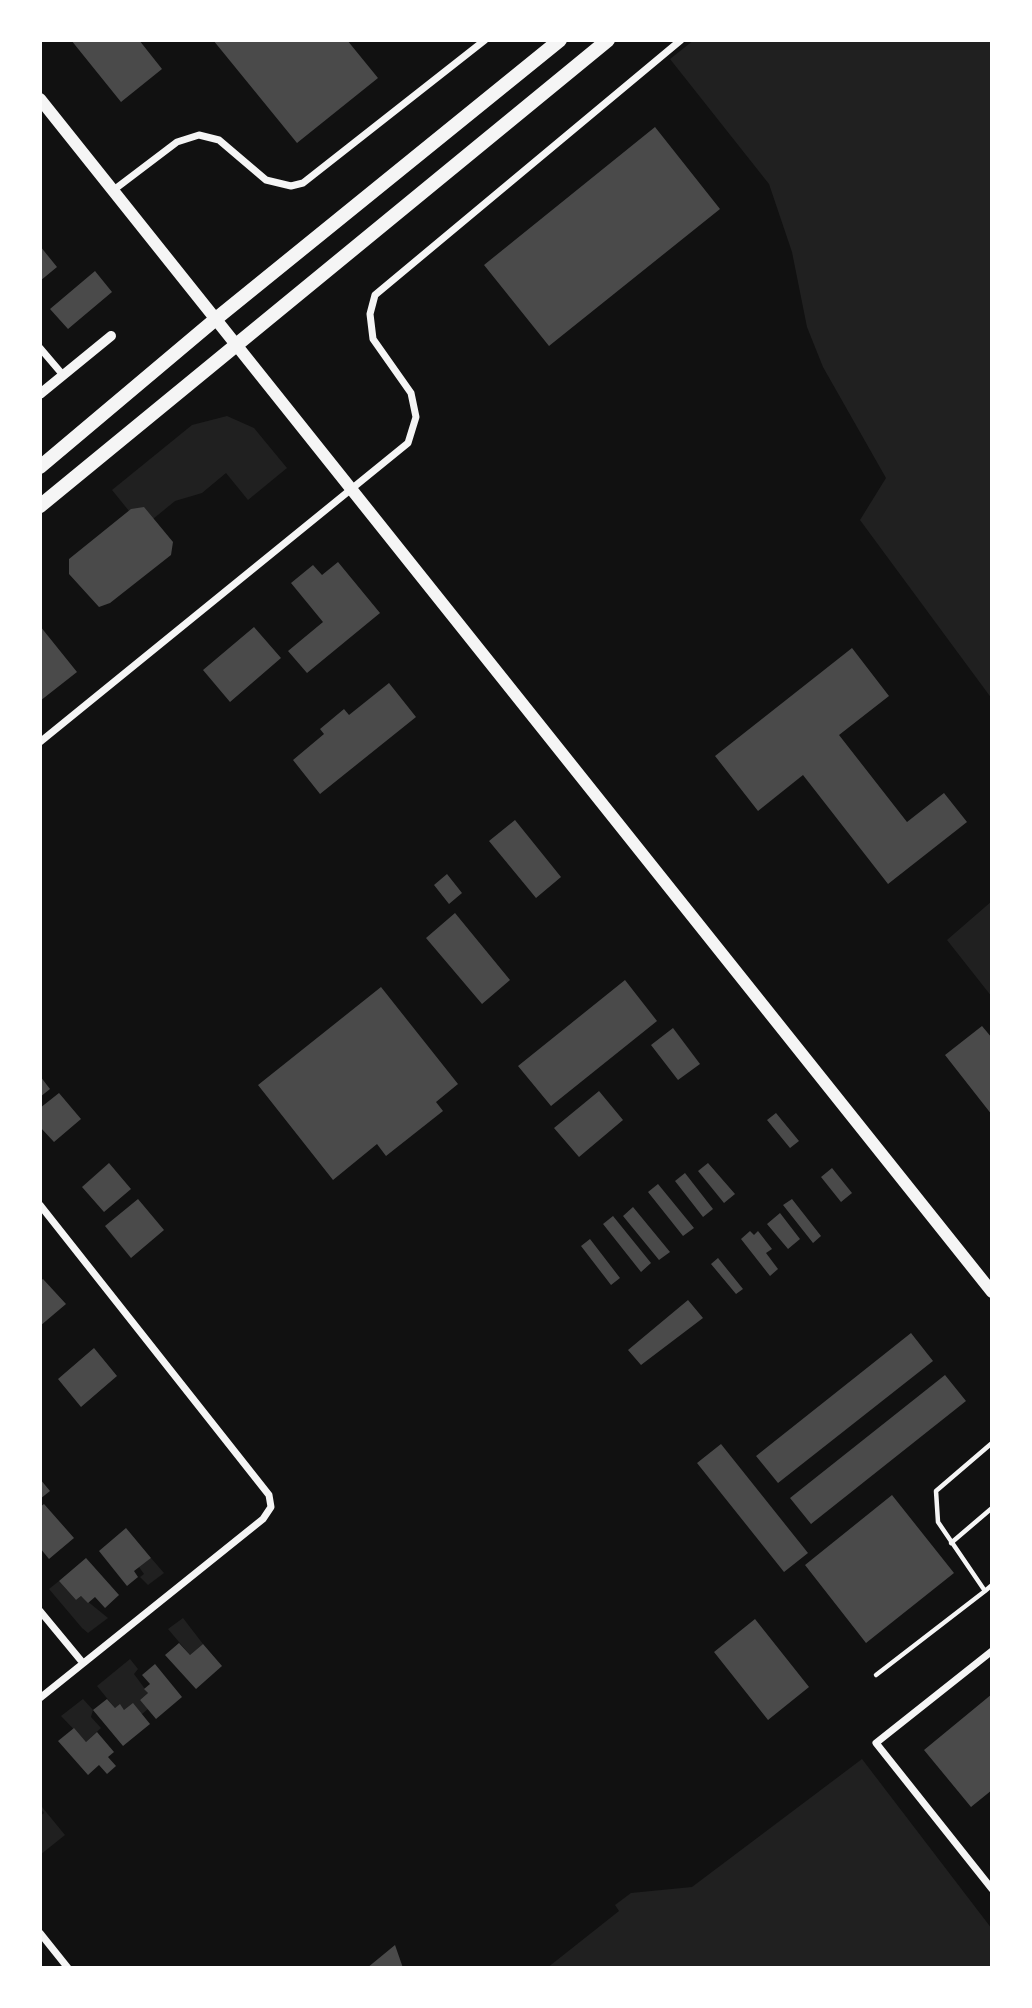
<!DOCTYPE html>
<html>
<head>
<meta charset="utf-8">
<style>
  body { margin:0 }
  #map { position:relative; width:1032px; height:2008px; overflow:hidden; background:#111; font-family:"IBM Plex Sans",sans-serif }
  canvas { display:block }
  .frame { position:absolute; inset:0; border:42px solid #fff; pointer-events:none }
</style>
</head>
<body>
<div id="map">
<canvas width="1032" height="2008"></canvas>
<div class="frame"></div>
</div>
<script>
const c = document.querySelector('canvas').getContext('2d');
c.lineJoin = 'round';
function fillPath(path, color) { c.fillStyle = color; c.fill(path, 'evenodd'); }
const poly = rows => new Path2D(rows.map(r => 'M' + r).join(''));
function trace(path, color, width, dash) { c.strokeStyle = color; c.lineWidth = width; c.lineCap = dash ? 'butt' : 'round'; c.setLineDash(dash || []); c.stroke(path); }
fillPath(poly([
  [694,40,992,40,992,699,860,520,886,478,823,367,807,327,792,252,769,184,670,59],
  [227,416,254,428,287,468,248,500,226,473,202,493,175,501,153,519,129,511,112,490,192,425],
  [992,901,992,997,947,940],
  [151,1558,164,1573,148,1585,140,1577,144,1574,139,1567],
  [59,1581,76,1600,81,1596,108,1618,88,1633,82,1628,49,1589],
  [183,1618,203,1644,190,1655,168,1629],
  [130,1659,138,1669,134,1674,148,1693,140,1700,148,1709,142,1714,124,1710,120,1705,115,1708,97,1686],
  [83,1699,93,1710,91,1717,101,1728,86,1742,61,1716],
  [862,1759,992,1929,992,1968,547,1968,619,1911,615,1905,631,1893,692,1887],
  [42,1807,65,1835,40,1855,40,1816,44,1813,40,1808]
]), '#202020');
fillPath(poly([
  [71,40,139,40,162,69,121,102],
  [213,40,347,40,378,78,297,143],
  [655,127,720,209,549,346,484,265],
  [40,246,57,267,40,281],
  [95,271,112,292,68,329,50,309],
  [144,507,173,542,171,555,110,603,99,607,69,574,69,559,131,509],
  [338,562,380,613,307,673,288,651,323,622,291,583,313,565,322,575],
  [40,626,77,672,40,701],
  [254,627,281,658,230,702,203,670],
  [852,648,889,696,839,735,907,822,944,793,967,822,888,884,803,775,758,811,715,756],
  [389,683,416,717,320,794,293,760,324,734,320,729,344,709,349,715],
  [515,820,561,877,536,898,489,841],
  [447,874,462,893,449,904,434,885],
  [455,913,510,980,482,1004,426,938],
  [625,980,657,1021,551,1106,518,1066],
  [381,987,458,1084,436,1102,443,1111,386,1156,377,1144,333,1180,258,1085],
  [982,1026,992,1038,992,1115,945,1055],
  [673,1028,700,1064,678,1080,651,1045],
  [40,1076,50,1089,40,1097],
  [599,1091,623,1120,579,1157,554,1128],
  [59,1093,81,1119,54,1142,40,1127,40,1108],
  [776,1113,799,1141,790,1148,767,1120],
  [109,1163,131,1189,104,1212,82,1187],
  [708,1163,735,1194,724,1203,698,1171],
  [832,1168,852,1193,841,1202,821,1177],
  [685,1173,713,1209,703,1217,675,1181],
  [658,1184,694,1228,683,1236,648,1192],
  [138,1199,164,1230,131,1258,105,1226],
  [792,1199,821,1236,813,1243,783,1205],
  [633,1207,670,1252,659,1260,623,1216],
  [780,1213,800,1239,788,1249,767,1224],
  [613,1216,651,1263,641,1272,603,1224],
  [750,1231,754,1235,758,1231,772,1249,766,1253,778,1269,770,1276,741,1239],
  [590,1239,620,1278,611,1285,581,1246],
  [718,1258,743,1289,736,1294,711,1264],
  [43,1279,66,1304,40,1326,40,1281],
  [688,1300,703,1318,641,1365,628,1350],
  [911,1333,933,1361,778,1483,756,1456],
  [94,1348,117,1376,81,1407,58,1379],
  [945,1375,966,1401,811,1524,790,1498],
  [721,1444,808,1553,784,1572,697,1463],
  [40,1479,50,1491,40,1499],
  [892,1495,954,1573,866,1643,805,1565],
  [44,1504,74,1538,49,1559,40,1548,40,1507],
  [126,1528,151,1558,134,1571,138,1577,127,1586,99,1551],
  [86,1558,119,1595,105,1608,95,1597,88,1603,81,1596,76,1600,59,1581],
  [755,1619,809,1687,768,1720,714,1652],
  [179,1643,190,1655,203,1644,222,1666,196,1689,165,1655],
  [155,1664,182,1697,156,1719,140,1700,148,1693,144,1689,150,1684,142,1675],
  [992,1694,992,1790,971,1807,924,1750],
  [107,1699,115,1708,120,1704,124,1710,133,1703,150,1724,123,1746,93,1710],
  [74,1728,86,1742,97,1732,114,1752,108,1757,116,1766,107,1774,99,1765,88,1775,58,1741],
  [395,1945,403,1968,367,1968]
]), '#4a4a4a');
trace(poly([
  [951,1543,992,1508],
  [985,1591,992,1585],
  [876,1675,985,1591,938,1522,936,1491,992,1443]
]), '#f5f5f5', 4.5);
trace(poly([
  [115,189,177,142,199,135,219,140,266,180,291,186,303,183,485,40],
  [40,348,63,375],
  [40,742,408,443,416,417,411,393,373,339,370,314,375,295,681,40],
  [40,1205,269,1495,271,1507,263,1519,40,1698],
  [40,1611,83,1663],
  [992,1651,876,1743,992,1889],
  [40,1933,68,1968]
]), '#f5f5f5', 7);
trace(poly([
  [40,394,111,336]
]), '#f5f5f5', 10);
trace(poly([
  [40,99,992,1292]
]), '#f5f5f5', 12);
trace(poly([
  [40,467,217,318,560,40],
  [40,506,608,40]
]), '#f5f5f5', 14);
</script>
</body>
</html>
